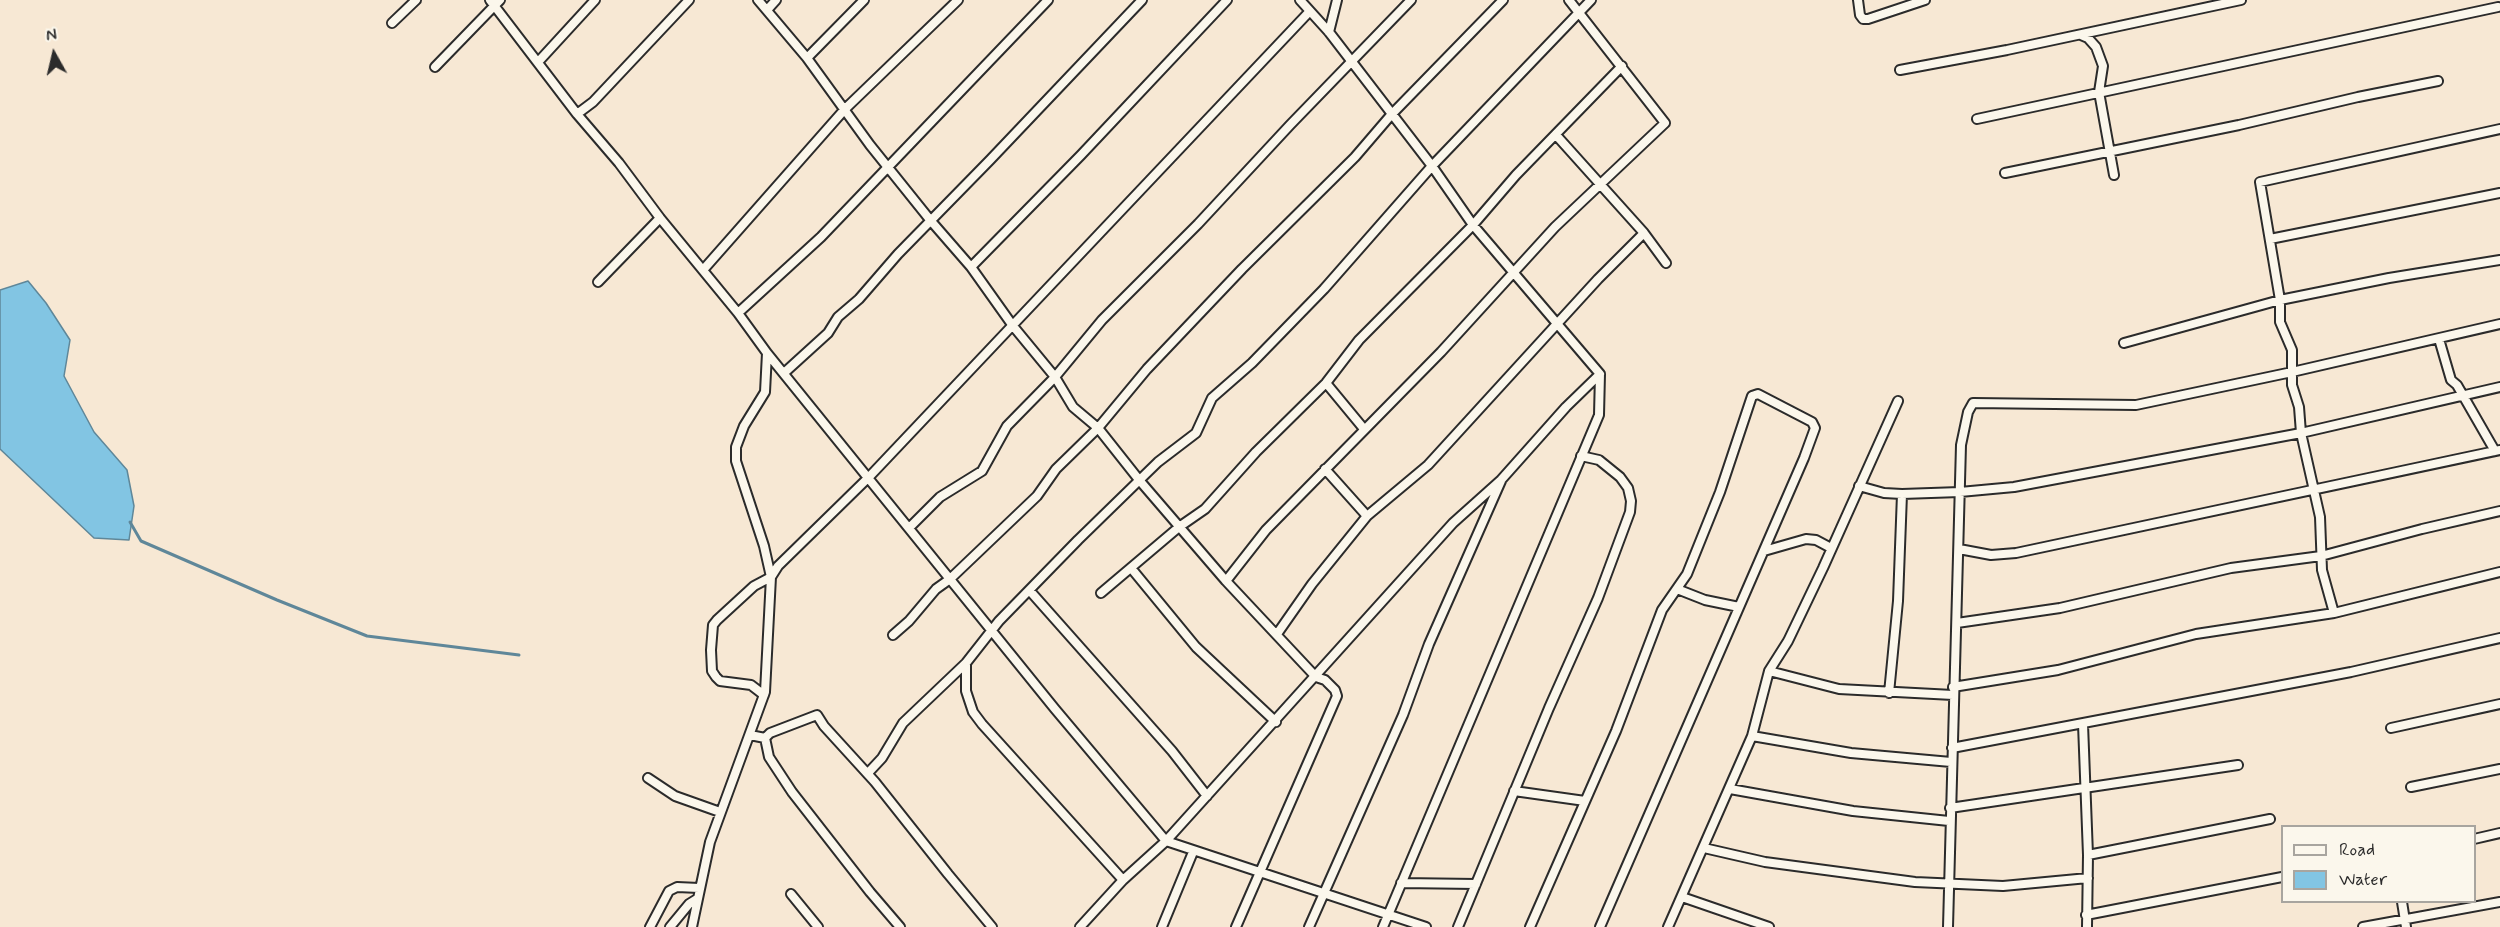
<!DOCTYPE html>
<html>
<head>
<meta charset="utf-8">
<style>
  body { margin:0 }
  #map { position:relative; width:2500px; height:927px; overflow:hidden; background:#f7e8d4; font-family:Mynerve,sans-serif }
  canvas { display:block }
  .legend { position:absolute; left:2281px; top:825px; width:195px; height:78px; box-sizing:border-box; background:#fbf7ec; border:2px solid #a8a59f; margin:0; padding:8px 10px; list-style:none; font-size:18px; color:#2b2b2b }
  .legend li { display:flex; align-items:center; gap:12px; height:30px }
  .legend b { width:30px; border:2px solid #a8a59f }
  .north { position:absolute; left:24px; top:24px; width:60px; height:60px; -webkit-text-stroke:4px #fbf7ec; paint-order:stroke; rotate:352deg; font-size:16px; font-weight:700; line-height:24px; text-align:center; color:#2b2b2b }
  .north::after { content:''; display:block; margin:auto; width:21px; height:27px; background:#2b2b2b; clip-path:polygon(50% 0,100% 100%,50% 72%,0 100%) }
</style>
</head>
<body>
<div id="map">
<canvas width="2500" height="927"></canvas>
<ul class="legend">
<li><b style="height:8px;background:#fbf7ec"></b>Road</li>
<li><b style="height:16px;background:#82c5e3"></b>Water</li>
</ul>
<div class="north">N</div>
</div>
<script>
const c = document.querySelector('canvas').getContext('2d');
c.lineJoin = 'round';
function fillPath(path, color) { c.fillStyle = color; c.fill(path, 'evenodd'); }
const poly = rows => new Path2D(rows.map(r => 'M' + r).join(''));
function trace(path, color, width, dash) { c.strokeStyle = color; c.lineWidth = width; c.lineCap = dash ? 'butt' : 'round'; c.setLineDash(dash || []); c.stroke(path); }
const water = poly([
  [28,281,46,303,70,340,64,376,94,432,127,470,134,506,129,540,94,538,0,449,0,290,28,281]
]);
fillPath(water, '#82c5e3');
trace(water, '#5f8799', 1.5);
trace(poly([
  [130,522,141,541,277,600,367,636,519,655]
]), '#5f8799', 3);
const minor = poly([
  [490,0,577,114,619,163,660,218,738,313,767,353,765,392,744,426,736,447,736,461,764,546,771,577,765,692,710,842,692,927],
  [758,0,807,58,870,145,931,221,971,267,1013,326,1055,377,1073,407,1098,428,1140,481,1226,581,1316,677,1325,680,1335,690,1337,696,1236,927],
  [1300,0,1329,32,1432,166,1473,225,1600,374,1599,415,1383,927],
  [1858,0,1860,15,1863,19,1868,19,1925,0],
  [767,10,776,0],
  [392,23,416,0],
  [1329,32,1337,0],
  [2081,35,2088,38,2096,47,2103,66,2099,92,2114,175],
  [807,58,864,0],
  [539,61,595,0],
  [435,67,500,0],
  [1900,70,2007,50,2241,0],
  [577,114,593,102,689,0],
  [1977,119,2498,7],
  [1556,135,1644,233,1666,263],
  [2005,173,2239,125,2358,97,2438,81],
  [2270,239,2500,193],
  [971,267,1081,155,1227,0],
  [703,270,845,109,958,0],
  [598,282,660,218],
  [738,313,821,237,1048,0],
  [2439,339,2451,380,2457,385,2495,451],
  [2124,343,2280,300,2389,278,2500,260],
  [767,353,1055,709,1166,841,1453,523,1501,480,1566,407,1600,374],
  [784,373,828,333,838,317,859,299,898,254,990,160,1142,0],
  [1326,383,1364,429],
  [1325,469,1367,516],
  [1859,486,1884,493,1902,494,1960,492,2014,487,2301,433,2500,387],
  [909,528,940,497,982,471,1007,426,1055,377,1102,320,1198,224,1290,125,1411,0],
  [1959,549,1991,555,2016,553,2500,450],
  [1764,551,1806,539,1816,540,1831,548],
  [1131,568,1196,647,1276,722],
  [1226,581,1266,530,1441,352,1555,227,1665,123,1569,0],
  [1677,589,1705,600,1739,607],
  [1030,591,1172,751,1207,796],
  [1101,593,1179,527,1205,509,1256,452,1326,383,1359,340,1473,225,1516,175,1622,66],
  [2334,613,2322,570,2320,517,2301,433,2299,407,2292,385,2292,350,2280,322,2280,300,2260,182,2500,129],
  [1957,623,2060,608,2231,568,2321,556,2422,529,2500,511],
  [1277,634,1312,584,1367,516,1428,465,1598,279,1644,233],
  [893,635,909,621,936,589,950,579,1037,496,1056,469,1098,428,1147,369,1242,269,1355,157,1391,115,1503,0],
  [966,663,966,691,973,712,982,724,1123,880],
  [1769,671,1839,689,1953,695],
  [1953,687,2058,670,2196,634,2334,613,2500,572],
  [1889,693,1898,601,1902,494],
  [764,695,751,685,720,681,716,677,712,671,711,650,713,625,717,620,754,586,771,577,778,566,869,477,1310,11],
  [2083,724,2088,855,2087,927],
  [2391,728,2500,704],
  [750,735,765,738,770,733,817,715,824,726,875,782,948,874,992,927],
  [1752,736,1851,753,1951,762],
  [765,738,769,757,792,792,870,892,900,927],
  [1952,748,2351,672,2500,638],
  [868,773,882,758,903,723,966,663,999,621,1078,540,1158,462,1196,433,1212,398,1252,363,1324,289,1432,166,1591,0],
  [648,778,675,796,720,812],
  [2411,787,2500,769],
  [1730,789,1853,811,1949,821],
  [1514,791,1585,801],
  [1950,808,2238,765],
  [2474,839,2500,833],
  [1704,848,1765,862,1915,882,2003,886,2088,878],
  [2088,855,2270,819],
  [1401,883,1476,884],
  [791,894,818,927],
  [1682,897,1769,927],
  [2402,902,2406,927],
  [2086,915,2282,877],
  [650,927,669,891,677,887,699,888],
  [670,927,689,904,697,899],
  [1080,927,1123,880,1166,841,1426,927],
  [1162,927,1193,852],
  [1309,927,1403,715,1429,644,1501,481],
  [1458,927,1549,708,1598,598,1630,512,1631,501,1628,488,1620,477,1599,460,1581,456],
  [1530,927,1616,731,1662,610,1687,574,1720,492,1752,396,1758,394,1812,422,1815,428,1804,458,1600,927],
  [1668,927,1752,736,1769,671,1788,641,1823,568,1898,401],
  [1948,927,1961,445,1968,412,1973,403,2136,405,2292,372,2500,324],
  [2363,927,2500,902]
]);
trace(minor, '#2b2b2b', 12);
trace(minor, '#fbf7ec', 8);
</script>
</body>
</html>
